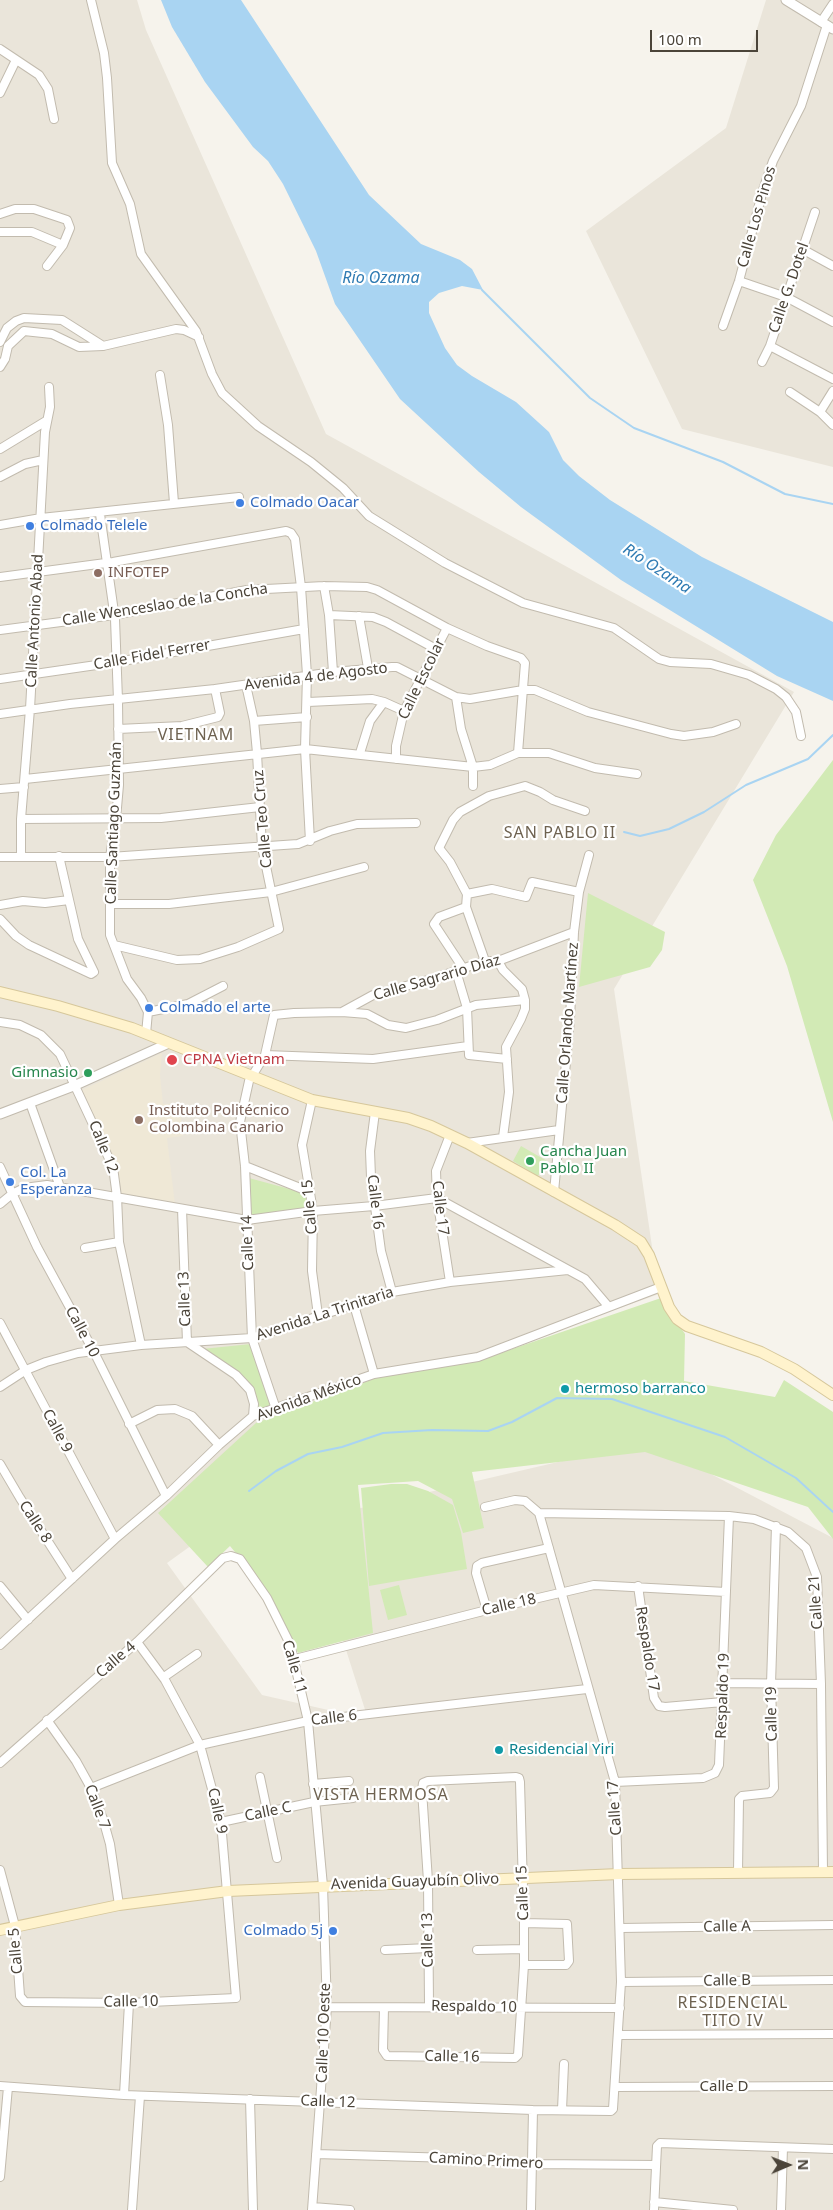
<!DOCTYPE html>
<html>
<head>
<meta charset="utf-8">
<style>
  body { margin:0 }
  #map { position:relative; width:833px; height:2210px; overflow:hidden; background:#f6f3ec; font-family:"Noto Sans",sans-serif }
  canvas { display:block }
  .north { position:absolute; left:763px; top:2140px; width:50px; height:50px; -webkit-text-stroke:4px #fff; paint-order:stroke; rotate:89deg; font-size:14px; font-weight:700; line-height:20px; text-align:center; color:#4b4439 }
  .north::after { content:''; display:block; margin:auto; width:18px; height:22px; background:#4b4439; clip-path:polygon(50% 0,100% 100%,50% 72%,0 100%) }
  .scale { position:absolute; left:650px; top:30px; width:108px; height:22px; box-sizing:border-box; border:2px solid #4b4439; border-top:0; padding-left:6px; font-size:15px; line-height:18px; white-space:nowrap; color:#4b4439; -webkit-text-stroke:4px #fff; paint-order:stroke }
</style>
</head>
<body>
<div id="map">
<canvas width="833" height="2210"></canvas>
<div class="north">N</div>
<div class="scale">100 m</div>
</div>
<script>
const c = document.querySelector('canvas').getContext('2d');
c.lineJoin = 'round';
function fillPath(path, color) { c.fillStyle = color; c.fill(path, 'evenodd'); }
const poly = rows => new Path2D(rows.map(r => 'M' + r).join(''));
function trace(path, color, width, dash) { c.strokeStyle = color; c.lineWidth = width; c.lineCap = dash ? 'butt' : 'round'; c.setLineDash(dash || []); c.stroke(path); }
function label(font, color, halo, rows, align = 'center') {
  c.font = font + ' "Noto Sans",sans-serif'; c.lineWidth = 4.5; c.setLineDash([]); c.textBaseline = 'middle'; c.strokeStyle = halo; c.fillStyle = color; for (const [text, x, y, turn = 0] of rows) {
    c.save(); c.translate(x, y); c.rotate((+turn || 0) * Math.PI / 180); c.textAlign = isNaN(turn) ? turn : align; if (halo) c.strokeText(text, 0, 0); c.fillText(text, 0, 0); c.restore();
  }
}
fillPath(poly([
  [0,0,137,0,146,30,326,434,794,692,614,989,659,1294,422,1379,167,1563,262,1695,368,1719,305,1521,648,1441,833,1538,833,2210,0,2210],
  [766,0,833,0,833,467,682,429,586,231,726,128]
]), '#eae5da');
fillPath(poly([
  [162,1053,160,1075,163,1104,179,1104,183,1136,167,1138,175,1205,121,1195,118,1170,82,1090]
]), '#efe8d6');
fillPath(poly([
  [833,760,833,1122,787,966,753,880,776,835],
  [588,893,665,932,662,950,650,967,579,987],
  [521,1146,547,1161,538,1176,513,1161],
  [249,1178,308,1194,312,1216,250,1221],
  [661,1298,685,1334,684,1381,775,1397,784,1380,833,1412,833,1539,808,1507,645,1452,472,1472,484,1528,463,1533,452,1499,418,1481,358,1485,373,1633,298,1653,266,1590,230,1546,208,1567,158,1513,256,1423,376,1378,480,1360],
  [251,1344,273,1409,255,1418,256,1404,238,1373,192,1350],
  [391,1484,407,1484,428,1491,453,1505,461,1532,467,1569,369,1586,361,1488],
  [399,1585,407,1615,388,1620,380,1590]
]), '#d2eab5');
fillPath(poly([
  [161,0,241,0,369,195,421,244,460,260,472,269,483,290,462,286,439,293,429,302,429,313,445,348,457,365,472,376,516,402,549,432,563,460,579,476,610,500,702,557,833,622,833,701,777,676,621,580,521,507,479,472,400,399,335,304,316,251,283,184,268,161,253,147,205,82,172,27]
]), '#a9d4f2');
trace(poly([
  [482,290,590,398,634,428,723,462,785,494,833,504],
  [624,832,640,836,669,829,704,812,746,785,808,759,833,735],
  [249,1491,276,1471,308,1454,342,1447,383,1433,432,1430,488,1431,512,1422,557,1398,612,1399,725,1437,796,1478,833,1512]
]), '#a9d4f2', 2);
const minor = poly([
  [91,0,104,53,107,78,112,163,130,204,141,254,196,331,212,374,222,393,258,426,311,462,343,488,369,516,445,563,523,603,614,628,659,659,670,662,711,664,749,675,776,689,786,697,796,712,801,736],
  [821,22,833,4],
  [0,49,39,75,48,89,54,119],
  [0,93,16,60],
  [0,214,15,209,34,209,67,220,70,228,63,245,47,266],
  [0,232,32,232,63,245],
  [802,249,833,266],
  [739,281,786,297,833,322],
  [723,326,739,281,763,190,773,161,801,106,827,25],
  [0,342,7,328,16,321,24,318,62,320,103,346,176,329,184,330,199,337],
  [770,346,833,379],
  [762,362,770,346,815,212],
  [0,367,5,359,8,346,24,331,52,334,79,347,103,346],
  [160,375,168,425,174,503],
  [790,392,820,412,833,425],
  [820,412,833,391],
  [0,449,46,421],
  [0,477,25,464,43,460],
  [100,514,115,619,118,700,119,785,116,819,110,857,110,935,127,979,141,998,148,1012,146,1034],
  [0,525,41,518,239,497],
  [0,577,113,562,286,531,291,533,295,539,301,587,307,675,305,749,310,841],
  [324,586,329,615,333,672],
  [329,615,373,617,386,622,436,649],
  [359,616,368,668],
  [0,630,114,615,247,590,324,586,367,587,377,590,447,628,487,646,521,658,525,663,518,753],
  [0,679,117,662,304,629],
  [456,697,461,729,473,767,473,786],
  [308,702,372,699,384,702,404,711],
  [0,714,70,704,215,689,333,672,392,667,397,667,456,697,470,699,523,690,535,690,588,712,671,734,684,736,713,732,736,724],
  [254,721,307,717],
  [118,729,182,726,218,717,220,713,215,689],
  [360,753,370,721,384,702],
  [396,759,396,746,404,711,447,628],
  [25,779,305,749,473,767,490,765,518,753,549,753,595,768,637,774],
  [0,789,24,787],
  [21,819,161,818,260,807],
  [21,856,21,819,30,709,45,432,50,407,49,387],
  [0,857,110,857,298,844,330,831,357,824,416,823],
  [467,894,492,889,526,897,532,882,579,892],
  [110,904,169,904,271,892,364,867],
  [0,905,23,901,45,903,69,900],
  [0,919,16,936,29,945,91,974,94,972,78,939,59,856],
  [114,945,177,960,200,959,238,947,279,929,262,847,257,753,254,721,246,685],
  [485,961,466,907,467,894,450,862,439,848,453,820,460,812,489,796,525,786,540,792,553,800,585,811],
  [498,961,503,970,522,989,525,1000,525,1009,521,1019,506,1047,509,1092,503,1137],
  [463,968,434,924,439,917,466,907],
  [456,971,467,1008,469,1055,507,1059],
  [148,1012,188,1004,223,986],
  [342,1012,367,1014,388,1025,406,1028,437,1020,476,1005,525,1000],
  [0,1022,20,1025,41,1035,60,1054,113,1167,117,1197,119,1242,141,1345],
  [265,1055,373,1059,468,1046],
  [312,1100,302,1145,313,1211,312,1271,318,1315],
  [30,1103,60,1187],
  [375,1112,370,1151,371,1177,381,1251,392,1292],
  [467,1143,559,1130],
  [245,1166,310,1192],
  [0,1167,37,1247,93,1350,166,1496],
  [554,1192,570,1019,574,932,579,892,589,855],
  [0,1204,12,1194,24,1188,47,1185,247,1220,313,1211,374,1206,437,1198,585,1279,608,1306],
  [182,1209,187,1342,236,1375,250,1390,254,1404,253,1416],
  [85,1248,119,1242],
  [450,1282,437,1198,436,1171,450,1135],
  [354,1305,374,1374],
  [0,1323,115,1539],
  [0,1387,26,1370,46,1362,78,1353,141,1345,252,1338,392,1292,450,1282,568,1270],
  [276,1409,252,1338,245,1166,240,1122,249,1081,265,1055,274,1015,294,1013,342,1012,373,995,435,978,485,961,498,961,574,932],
  [129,1424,157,1410,175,1409,192,1416,219,1445],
  [0,1464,20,1498,72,1579],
  [539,1513,729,1516,754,1519,788,1532,806,1548,817,1577,821,1684,823,1872],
  [0,1586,28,1620],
  [638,1586,654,1698,659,1706,665,1707,723,1702],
  [487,1610,476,1573,477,1566,482,1563,549,1548],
  [0,1645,115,1539,166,1496,219,1445,253,1416,374,1374,478,1357,661,1287],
  [295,1659,487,1610,594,1585,726,1592],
  [164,1677,197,1654],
  [723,1683,821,1684],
  [47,1720,76,1761,91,1788,103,1819,110,1844,119,1905],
  [0,1763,137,1642,223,1558,231,1556,240,1559,267,1598,290,1644,308,1721,323,1886,327,2007,312,2210],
  [260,1777,277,1858],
  [615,1782,703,1778,715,1773,719,1765,729,1516],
  [313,1784,349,1781],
  [91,1788,200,1745,308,1721,587,1689],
  [221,1822,314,1802,353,1798],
  [0,1870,15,1926,20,1996,25,2002,129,2003,236,1998,221,1822,200,1745,165,1680,137,1642],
  [738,1872,739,1799,742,1796,770,1793,774,1788,771,1684,776,1526],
  [524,1923,567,1924,569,1961,566,1965,524,1965],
  [621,1928,833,1925],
  [385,1950,428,1948],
  [477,1950,524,1949],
  [621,1982,833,1980],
  [327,2007,620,2008],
  [384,2008,383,2050,387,2056,515,2058,518,2055,524,1965,524,1923,520,1782,519,1778,516,1777,428,1781,423,1783,422,1790,428,1881,429,2006],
  [618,2035,833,2034],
  [0,2086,124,2095,533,2110,611,2111,613,2109,621,1982,615,1782,539,1513,525,1501,515,1500,485,1507],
  [615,2087,833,2086],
  [124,2095,129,2003],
  [250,2099,253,2210],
  [562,2110,564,2064],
  [316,2154,452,2158,533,2164,656,2165],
  [0,2177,8,2087],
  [654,2202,733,2210],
  [313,2207,350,2210],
  [132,2210,140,2096],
  [531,2210,533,2110],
  [654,2210,657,2146,660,2143,833,2149],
  [781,2210,783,2148]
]);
const tertiary = poly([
  [786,0,833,29],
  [0,1114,76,1085,169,1043]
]);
const secondary = poly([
  [0,992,58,1006,132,1028,312,1100,408,1118,431,1126,467,1143,615,1225,641,1242,649,1255,669,1307,677,1319,687,1326,761,1352,794,1369,833,1395],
  [0,1930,119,1905,228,1891,619,1874,833,1872]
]);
trace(minor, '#c2bbae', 10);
trace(tertiary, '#c2bbae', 11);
trace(secondary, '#d6c79b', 12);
trace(minor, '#fff', 8);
trace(tertiary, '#fff', 9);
trace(secondary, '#fff3cd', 10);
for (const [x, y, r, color] of [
  [240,503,5,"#3f7fe0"],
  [30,526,5,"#3f7fe0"],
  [98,573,5,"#8d6e63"],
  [149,1008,5,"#3f7fe0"],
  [172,1060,6,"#e0444e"],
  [88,1073,5,"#2e9e5b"],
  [139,1120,5,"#8d6e63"],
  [530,1161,5,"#2e9e5b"],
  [10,1182,5,"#3f7fe0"],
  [565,1389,5,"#0f9aa8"],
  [499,1750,5,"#0f9aa8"],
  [333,1931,5,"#3f7fe0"]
]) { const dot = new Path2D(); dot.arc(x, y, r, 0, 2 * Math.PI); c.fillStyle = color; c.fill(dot); trace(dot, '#fff', 2); }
label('15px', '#4b4439', '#fff', [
  ["Calle Los Pinos",757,217,-74],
  ["Calle G. Dotel",789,288,-71],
  ["Calle Wenceslao de la Concha",165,605,-9],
  ["Calle Antonio Abad",35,621,-87],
  ["Calle Fidel Ferrer",152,655,-10],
  ["Avenida 4 de Agosto",316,677,-7],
  ["Calle Escolar",422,679,-64],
  ["Calle Teo Cruz",263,819,-95],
  ["Calle Santiago Guzmán",114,823,-88],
  ["Calle Sagrario Díaz",437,978,-16],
  ["Calle Orlando Martínez",568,1023,-86],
  ["Calle 12",103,1147,68],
  ["Calle 16",375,1202,83],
  ["Calle 15",310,1207,-95],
  ["Calle 17",440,1208,83],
  ["Calle 14",248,1243,-92],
  ["Calle 13",185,1299,-92],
  ["Avenida La Trinitaria",325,1314,-18],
  ["Calle 10",82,1332,62],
  ["Avenida México",309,1398,-20],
  ["Calle 9",57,1431,62],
  ["Calle 8",35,1522,57],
  ["Calle 21",816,1602,-94],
  ["Calle 18",509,1605,-13],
  ["Respaldo 17",647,1649,81],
  ["Calle 4",116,1660,-41],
  ["Calle 11",294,1667,74],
  ["Respaldo 19",723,1696,-88],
  ["Calle 19",772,1714,-91],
  ["Calle 6",334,1718,-7],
  ["Calle 7",97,1807,69],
  ["Calle 17",615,1808,-94],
  ["Calle 9",217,1811,78],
  ["Calle C",268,1812,-12],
  ["Avenida Guayubín Olivo",415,1882,-2],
  ["Calle 15",523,1893,-92],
  ["Calle A",727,1927,-1],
  ["Calle 13",428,1940,-91],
  ["Calle 5",16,1951,-95],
  ["Calle B",727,1981,-1],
  ["Calle 10",131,2002,-1],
  ["Respaldo 10",474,2007,1],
  ["Calle 10 Oeste",324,2033,-88],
  ["Calle 16",452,2057,1],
  ["Calle D",724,2087],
  ["Calle 12",328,2102,2],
  ["Camino Primero",486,2161,3]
]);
label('15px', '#366cbe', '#fff', [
  ["Colmado Oacar",250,503],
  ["Colmado Telele",40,526],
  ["Colmado el arte",159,1008],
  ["Col. La",20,1173],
  ["Esperanza",20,1190],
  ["Colmado 5j",323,1931,"right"]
], 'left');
label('15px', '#785e54', '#fff', [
  ["INFOTEP",108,573],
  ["Instituto Politécnico",149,1111],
  ["Colombina Canario",149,1128]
], 'left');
label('15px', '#be3a42', '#fff', [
  ["CPNA Vietnam",183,1060]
], 'left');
label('15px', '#27864d', '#fff', [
  ["Gimnasio",78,1073],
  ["Cancha Juan",540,1152,"left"],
  ["Pablo II",540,1169,"left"]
], 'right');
label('15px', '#0d838f', '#fff', [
  ["hermoso barranco",575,1389],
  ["Residencial Yiri",509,1750]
], 'left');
label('italic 16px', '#2e7ab2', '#fff', [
  ["Río Ozama",381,278],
  ["Río Ozama",657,569,33]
]);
c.letterSpacing = '1px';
label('16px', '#6e6250', '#fff', [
  ["VIETNAM",196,735],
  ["SAN PABLO II",560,833],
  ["VISTA HERMOSA",381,1795],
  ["RESIDENCIAL",733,2003],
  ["TITO IV",733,2021]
]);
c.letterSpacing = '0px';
</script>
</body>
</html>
